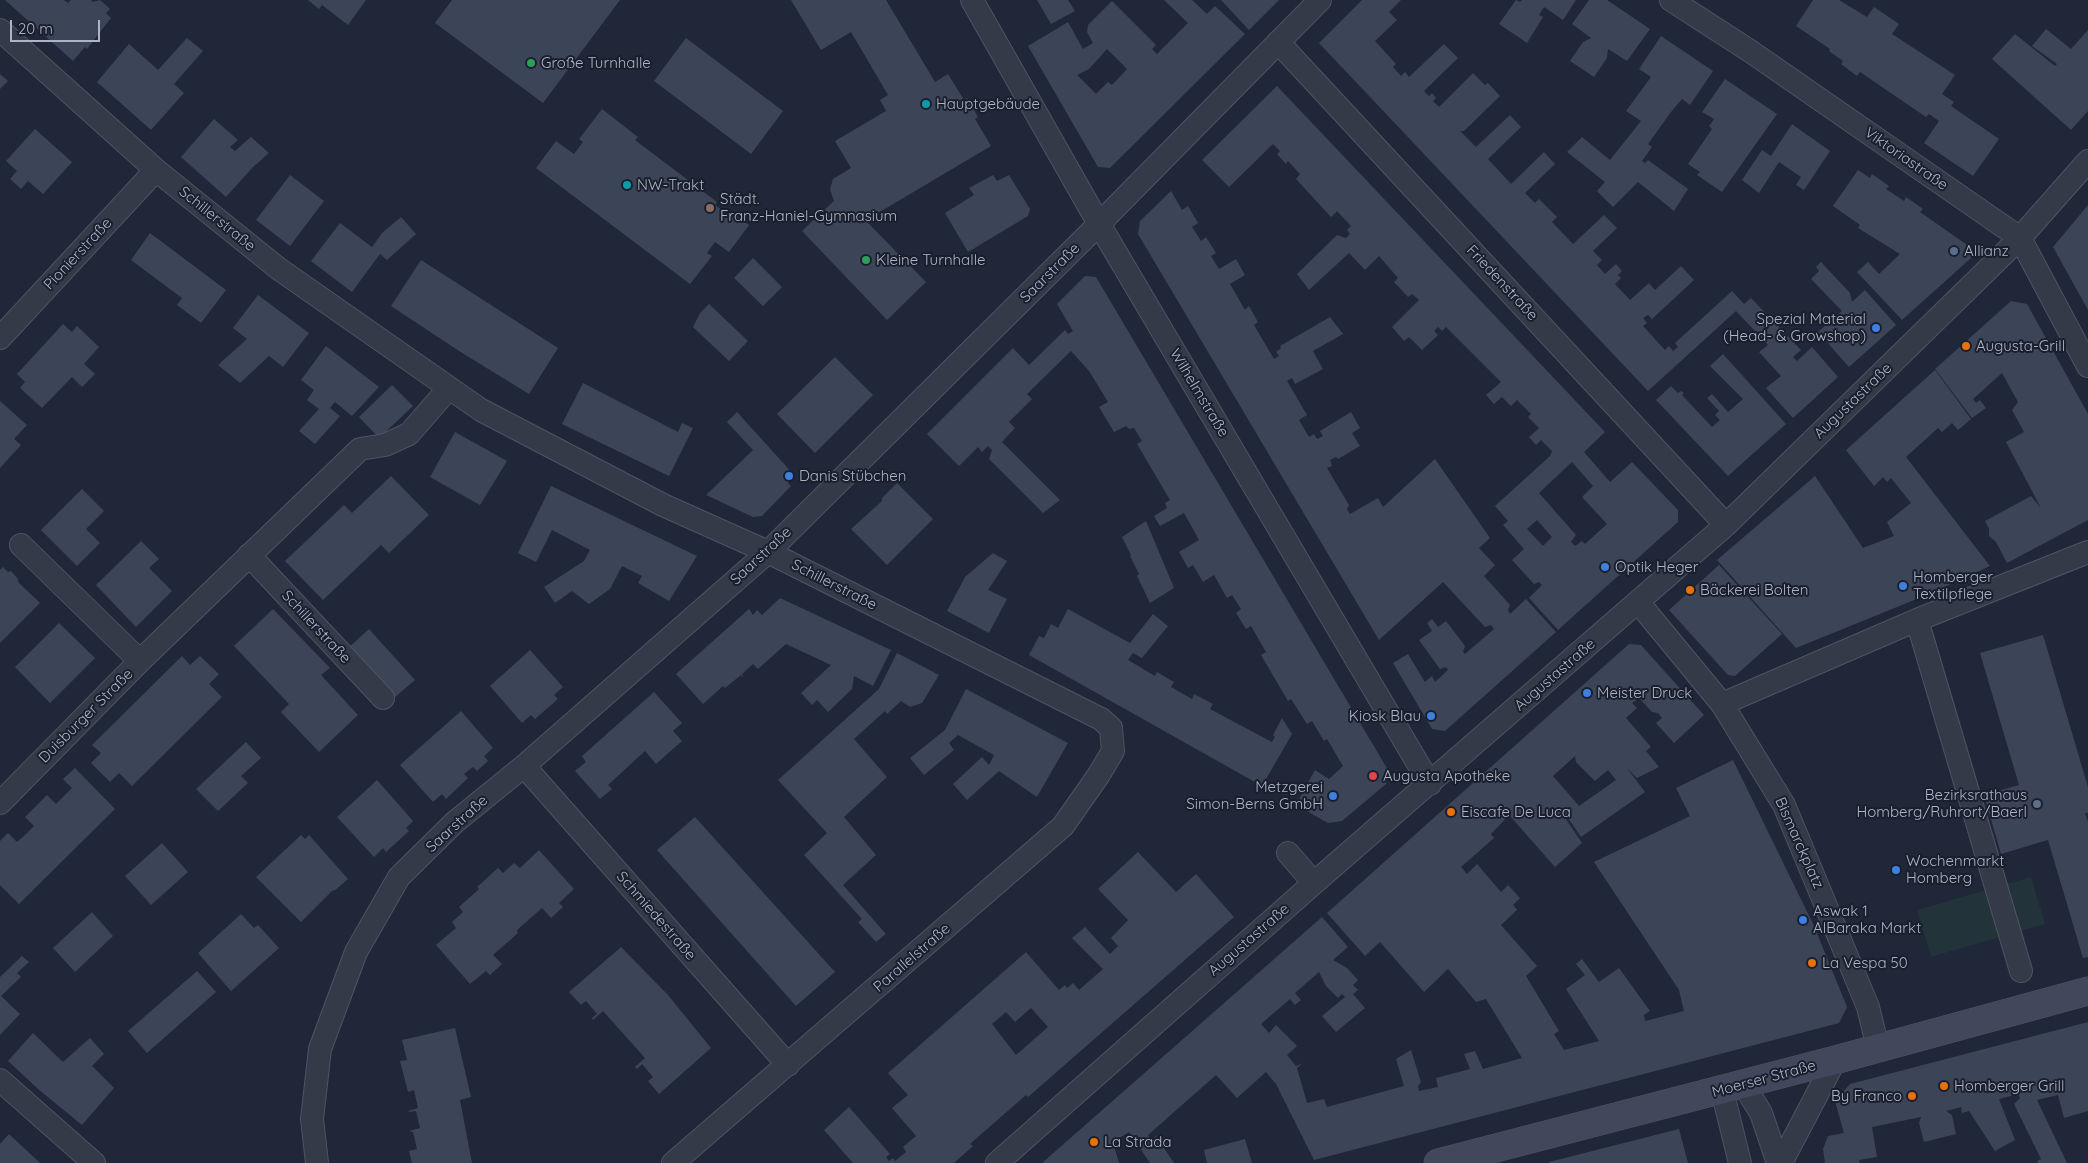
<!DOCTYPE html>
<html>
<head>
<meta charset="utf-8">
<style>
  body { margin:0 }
  #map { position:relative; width:2088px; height:1163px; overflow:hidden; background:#202738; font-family:Quicksand,sans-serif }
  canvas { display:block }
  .scale { position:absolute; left:10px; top:20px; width:90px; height:22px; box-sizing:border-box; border:2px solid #aeb4c5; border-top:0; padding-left:6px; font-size:15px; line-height:18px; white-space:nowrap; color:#aeb4c5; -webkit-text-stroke:4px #191f2d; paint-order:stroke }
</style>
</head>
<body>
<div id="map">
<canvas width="2088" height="1163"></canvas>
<div class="scale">20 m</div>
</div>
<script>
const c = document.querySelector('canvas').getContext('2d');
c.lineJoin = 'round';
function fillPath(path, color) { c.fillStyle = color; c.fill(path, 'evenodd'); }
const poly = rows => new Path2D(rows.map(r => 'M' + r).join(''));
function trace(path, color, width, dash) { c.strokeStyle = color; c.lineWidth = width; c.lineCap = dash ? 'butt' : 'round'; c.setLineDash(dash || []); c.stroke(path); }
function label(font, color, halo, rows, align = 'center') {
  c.font = font + ' Quicksand,sans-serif'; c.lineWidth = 4; c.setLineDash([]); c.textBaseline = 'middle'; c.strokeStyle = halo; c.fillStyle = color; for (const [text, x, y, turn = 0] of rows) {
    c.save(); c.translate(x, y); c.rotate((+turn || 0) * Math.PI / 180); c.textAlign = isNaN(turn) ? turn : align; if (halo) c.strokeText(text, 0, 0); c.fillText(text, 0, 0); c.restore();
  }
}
fillPath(poly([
  [2031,877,2045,924,1931,957,1917,910]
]), '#223339');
fillPath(poly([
  [5,0,64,0,68,3,71,0,91,0,93,2,100,0,110,9,106,13,111,18,87,49,85,47,73,61],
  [308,0,366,0,348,25,322,5,319,9],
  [452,0,620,0,543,103,435,23],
  [791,0,886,0,935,82,948,74,964,100,967,98,978,117,975,119,991,146,878,213,868,223,926,282,887,320,802,231,834,201,830,189,833,179,851,168,835,141,886,111,880,100,888,95,851,32,821,50],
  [1037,0,1068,0,1075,11,1051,24],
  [1164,0,1192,0,1207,14,1215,6,1245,34,1110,168,1098,167,1028,46,1068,22,1083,49,1093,43,1087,32,1088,25,1112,1,1156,45,1152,49,1157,54,1188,23],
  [1107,49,1127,69,1112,85,1108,82,1096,94,1077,75,1089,69],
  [1221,0,1279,0,1249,30],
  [1362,0,1401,0,1389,12,1397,20,1375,41,1396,64,1393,67,1401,76,1405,72,1409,77,1444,44,1458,58,1424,91,1429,96,1432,93,1436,98,1433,101,1439,107,1473,73,1485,85,1488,83,1500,96,1464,131,1460,131,1476,147,1510,115,1521,127,1488,159,1511,184,1544,152,1555,164,1525,193,1535,203,1539,199,1557,217,1552,222,1573,244,1604,215,1617,228,1593,251,1602,260,1597,265,1605,274,1616,264,1622,271,1618,275,1621,278,1615,284,1630,300,1649,283,1655,290,1681,266,1694,280,1652,319,1648,315,1643,318,1647,323,1643,326,1665,350,1669,346,1673,351,1678,347,1675,343,1732,291,1744,304,1751,298,1801,350,1793,357,1797,361,1812,347,1838,377,1793,418,1766,388,1781,376,1759,352,1768,345,1736,311,1648,391,1319,43],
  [1516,0,1520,2,1522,0,1576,0,1563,20,1544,7,1539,15,1543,17,1527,43,1499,24],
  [1589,0,1607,0,1650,29,1627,61,1608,49,1607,58,1594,77,1570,61,1583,42,1591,38,1572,24],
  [1813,0,1839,0,1867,17,1874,7,1899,24,1892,34,1955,75,1942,94,1954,102,1951,106,1999,139,1973,176,1924,143,1939,121,1929,114,1926,117,1860,72,1857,76,1841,64,1843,61,1829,51,1830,49,1796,26],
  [2046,29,2071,49,2088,30,2088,111,2071,130,1992,59,2015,34,2055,66,2057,64,2032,46],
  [1661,36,1713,71,1690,105,1682,99,1671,112,1648,144,1652,147,1642,161,1645,163,1648,160,1688,189,1674,211,1638,182,1613,207,1597,191,1605,182,1567,152,1582,137,1610,160,1641,121,1626,111,1651,77,1639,69],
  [187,38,203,51,174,84,184,93,151,130,97,82,129,44,158,70],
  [686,38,783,111,751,154,654,81],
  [0,74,8,81,0,89],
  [1725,79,1777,114,1722,192,1697,175,1700,172,1688,164,1712,129,1709,126,1714,119,1702,112],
  [1277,86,1605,432,1584,452,1610,482,1632,462,1678,510,1678,522,1558,630,1529,598,1542,585,1539,582,1534,584,1512,560,1524,549,1503,525,1508,521,1495,506,1550,456,1552,451,1541,440,1536,445,1529,437,1539,428,1528,417,1531,414,1517,400,1511,406,1502,397,1494,404,1486,395,1501,382,1446,327,1442,331,1438,327,1434,331,1438,335,1422,350,1409,337,1404,341,1392,327,1419,300,1412,294,1408,297,1394,282,1398,278,1379,256,1365,270,1349,253,1309,290,1297,274,1337,235,1346,238,1350,234,1347,230,1351,226,1337,211,1331,217,1296,179,1300,174,1288,161,1286,164,1277,154,1280,151,1273,144,1229,187,1202,160],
  [1572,462,1593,486,1582,497,1607,524,1585,544,1582,541,1575,546,1571,542,1576,535,1539,493],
  [1537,520,1552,537,1543,546,1527,529],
  [602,109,638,137,635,140,717,202,715,205,732,217,734,214,749,225,729,252,715,242,707,253,712,256,690,284,536,168,556,141,574,154,583,142,579,139],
  [214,119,238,140,230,147,235,151,251,137,269,153,253,167,226,197,181,157],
  [1792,124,1830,151,1804,190,1796,185,1801,177,1779,162,1759,193,1742,180,1762,150,1771,156],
  [35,129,72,162,43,194,28,181,21,189,10,179,17,171,6,161],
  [1858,170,1870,178,1872,174,1889,186,1886,189,1904,201,1906,197,1923,209,1920,212,1970,247,1971,258,1902,320,1857,272,1868,262,1879,274,1900,254,1858,228,1860,225,1833,206],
  [290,175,324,201,290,246,256,220],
  [993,175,997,181,1009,175,1030,209,1028,216,968,252,945,213,974,195,969,188],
  [1171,191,1182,210,1188,206,1198,223,1192,227,1201,241,1206,237,1216,253,1211,256,1219,269,1236,259,1245,275,1230,284,1245,310,1249,306,1258,322,1254,325,1274,359,1279,356,1276,352,1281,348,1280,346,1330,317,1343,334,1313,351,1323,369,1295,384,1292,378,1287,381,1307,415,1299,420,1309,437,1314,434,1317,439,1323,436,1320,431,1351,412,1360,428,1352,433,1360,446,1338,459,1336,457,1330,460,1332,466,1327,468,1349,505,1347,509,1350,514,1378,498,1383,507,1435,459,1490,538,1479,548,1495,565,1484,576,1510,605,1508,610,1510,614,1526,599,1556,632,1445,731,1432,729,1393,663,1408,654,1425,682,1432,676,1435,682,1448,670,1446,667,1440,669,1419,640,1432,631,1427,623,1432,619,1438,627,1446,621,1465,646,1463,652,1465,654,1494,629,1491,625,1485,627,1443,582,1379,640,1138,234,1140,221],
  [2088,205,2088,310,2053,247],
  [401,217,416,234,387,260,380,254,352,292,311,261,340,223,372,247,382,233],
  [150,233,226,290,201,323,177,305,182,298,131,260],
  [753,258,782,287,763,306,734,278],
  [421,260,558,348,529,394,459,351,391,306],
  [1821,262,1850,293,1852,302,1865,290,1896,325,1849,367,1818,332,1842,311,1811,279,1819,271,1816,267],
  [1085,276,1096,277,1388,770,1386,784,1342,821,1328,823,1296,805,1315,770,1329,779,1343,766,1327,739,1324,741,1312,721,1307,724,1291,699,1288,701,1261,655,1266,652,1251,626,1246,629,1236,613,1241,609,1232,595,1227,598,1214,575,1203,582,1193,565,1188,568,1179,552,1199,540,1184,513,1160,526,1154,516,1167,508,1165,503,1170,500,1137,444,1142,441,1134,428,1129,429,1126,426,1114,432,1099,407,1108,402,1089,371,1071,351,1027,394,1032,399,1009,422,1015,428,1002,442,1060,500,1043,513,989,459,992,450,988,446,982,452,978,447,959,466,927,434,1013,348,1029,365,1065,330,1068,334,1073,331,1057,304],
  [258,295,309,333,283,367,269,356,240,383,218,365,247,339,233,328],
  [2011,301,2027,304,2088,414,2088,520,2007,563,1996,542,1989,536,1989,529,1985,521,2031,496,2041,508,2006,442,2024,432,2012,410,2018,402,2002,373,1973,399,1976,403,1980,400,1986,408,1972,418,1935,369],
  [709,304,748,341,729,361,693,327,700,313],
  [63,324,72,332,77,326,99,347,84,364,95,374,82,387,72,377,42,408,20,388,25,382,17,374],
  [326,346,379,387,352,416,335,402,330,408,340,416,315,444,299,431,319,409,307,400,314,390,301,380],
  [1723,354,1786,424,1728,476,1656,400,1671,386,1678,393,1681,391,1684,393,1682,395,1712,427,1720,420,1715,415,1719,411,1707,398,1712,394,1728,412,1743,399,1710,366],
  [835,357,873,395,815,453,777,414],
  [1935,370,1971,419,1958,430,1952,423,1942,432,1938,428,1906,457,1990,566,1929,594,1796,648,1717,560,1815,476,1863,548,1894,536,1887,522,1911,503,1891,478,1887,482,1883,477,1874,486,1846,450],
  [583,383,678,432,682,423,693,428,669,476,562,424],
  [392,385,413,406,379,438,359,417],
  [0,401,27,425,14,439,21,445,0,468],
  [737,412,795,476,788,483,791,486,762,516,753,517,706,495,753,450,727,422],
  [455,432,507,461,480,505,430,477],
  [391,476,429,515,389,553,381,545,323,600,285,561,344,505,352,513],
  [897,483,933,519,887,565,851,529,882,501,882,498],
  [551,486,697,556,669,601,638,583,642,576,622,566,610,589,589,604,572,591,555,603,544,587,584,561,590,550,552,530,536,562,518,553],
  [82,489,104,511,86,529,100,543,77,566,41,530],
  [1146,521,1174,588,1150,603,1137,576,1139,574,1130,556,1131,555,1122,537],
  [141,541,159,559,149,568,172,591,136,627,96,585],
  [993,553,1007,561,988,590,1007,599,989,633,947,611,965,577],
  [1719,565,1782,634,1735,676,1728,675,1669,610],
  [3,567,8,572,11,571,18,579,18,582,40,603,0,643,0,570],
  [780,598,891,650,873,686,854,676,852,689,828,712,817,700,812,705,801,693,831,665,786,644,758,669,753,664,742,674,743,678,741,675,725,688,723,686,703,704,676,674,749,609,753,615,757,610,762,615],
  [273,609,330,668,321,675,358,715,319,752,281,712,289,704,234,646],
  [1068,609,1130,643,1153,614,1168,626,1142,658,1133,653,1128,660,1155,676,1157,672,1174,682,1171,687,1192,699,1194,694,1213,704,1210,709,1272,742,1275,737,1273,735,1282,718,1292,734,1262,786,1029,655,1039,636,1044,638,1051,624,1058,628],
  [59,623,95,658,50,703,15,667],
  [369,629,415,680,394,698,348,648],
  [2043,635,2088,787,2088,813,2085,813,2088,822,2088,957,2083,958,2048,840,2001,854,1984,795,2019,785,1980,653],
  [1629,644,1641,645,1704,715,1674,743,1656,723,1662,718,1658,713,1652,712,1639,698,1632,703,1637,708,1626,718,1651,747,1646,751,1659,767,1637,778,1627,768,1645,792,1581,837,1566,815,1564,816,1582,843,1555,867,1509,815,1491,834,1494,838,1461,867,1467,874,1477,864,1501,892,1508,885,1520,898,1513,905,1517,910,1501,925,1537,966,1526,976,1559,1031,1554,1034,1564,1050,1599,1041,1566,989,1585,975,1576,964,1582,959,1599,982,1619,968,1650,1011,1644,1015,1645,1021,1684,1011,1679,990,1594,862,1690,816,1676,788,1733,760,1814,926,1847,1007,1839,1023,1314,1160,1276,1084,1266,1072,1237,1098,1216,1075,1148,1135,1151,1140,1156,1136,1174,1163,1150,1163,1129,1132,1113,1142,1119,1163,1042,1163,1322,917,1348,947,1333,960,1347,968,1358,980,1353,985,1358,990,1353,994,1365,1008,1336,1032,1322,1016,1345,997,1342,994,1338,998,1326,986,1319,972,1295,993,1301,1000,1295,1005,1290,999,1261,1024,1269,1033,1276,1025,1297,1046,1287,1055,1296,1066,1303,1063,1297,1068,1307,1103,1324,1099,1327,1107,1404,1086,1396,1059,1411,1050,1421,1082,1418,1086,1419,1091,1438,1087,1436,1078,1470,1069,1464,1054,1475,1051,1483,1069,1522,1058,1486,999,1476,1002,1448,969,1424,992,1380,942,1365,956,1327,913],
  [1575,756,1576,762,1595,781,1608,770,1616,780,1579,806,1553,776],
  [530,650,563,687,554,695,558,699,535,719,531,715,522,723,490,686],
  [897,653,939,675,922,703,910,707,901,701,887,714,885,711,854,739,887,777,844,817,876,855,843,885,886,934,876,942,858,922,862,919,804,855,827,833,778,780,879,689],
  [182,656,190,665,200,656,219,674,209,684,222,697,132,786,119,773,110,782,91,763,101,753,92,745],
  [966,689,1068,743,1037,797,999,771,967,800,953,784,982,757,989,765,994,755,958,735,949,743,954,750,924,775,910,758,945,730],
  [654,692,682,723,673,731,682,741,656,764,645,751,608,785,612,789,600,799,575,771,586,762,582,756],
  [461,711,493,748,484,756,488,761,477,771,473,767,464,774,468,778,446,799,442,794,433,802,400,765],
  [246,742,261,758,241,776,248,783,218,811,196,789],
  [75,768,115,809,19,904,0,885,0,841,8,833,17,842,26,834,34,826,25,817,47,795,56,804,72,788,63,779],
  [377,780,413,821,406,828,409,831,386,852,383,848,374,857,337,817],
  [695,817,835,972,796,1006,657,850],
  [301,835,305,839,309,835,348,879,334,891,333,890,301,922,256,877],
  [162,843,188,872,151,905,125,876],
  [539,850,574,889,559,903,563,907,551,918,542,908,517,930,518,933,493,955,502,964,490,975,486,971,470,984,436,945,456,928,452,922,463,912,459,907,479,889,477,887,498,868,503,873,514,863,520,868],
  [1138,852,1176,892,1196,874,1234,917,1028,1097,1026,1095,970,1144,973,1146,954,1163,853,1163,824,1130,849,1107,890,1154,886,1157,889,1161,893,1158,895,1161,906,1152,903,1147,916,1136,892,1108,908,1095,888,1073,1026,952,1059,990,1065,985,1067,988,1073,983,1079,990,1103,969,1072,938,1085,927,1110,954,1118,946,1111,938,1128,920,1098,889],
  [1031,1008,1048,1027,1016,1055,992,1024,1006,1012,1015,1022],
  [92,912,113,936,75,972,53,948],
  [241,914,254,928,258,925,279,948,231,991,198,953],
  [621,947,668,995,711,1048,659,1094,648,1081,653,1077,642,1064,637,1069,635,1067,645,1058,603,1011,593,1020,592,1018,597,1014,586,1001,581,1005,569,992],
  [22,956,29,962,17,973,21,977,1,996,20,1014,0,1035,0,977],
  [197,971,216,992,147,1053,128,1031],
  [2088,1022,2088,1111,2064,1118,2058,1095,2037,1100,2067,1163,2038,1163,2037,1161,2041,1159,2014,1104,2020,1098,2018,1094,1999,1099,2015,1140,1995,1151,1969,1111,1962,1113,1961,1107,1946,1111,1952,1115,1956,1134,1924,1142,1919,1123,1921,1117,1872,1127,1877,1157,1859,1160,1860,1163,1825,1163,1823,1149,1828,1136,1844,1133,1835,1101,1850,1084],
  [455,1028,471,1097,460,1100,472,1163,412,1163,409,1151,417,1149,413,1132,409,1131,420,1128,416,1111,409,1112,408,1111,418,1108,414,1090,408,1092,400,1061,407,1060,402,1040],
  [33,1033,63,1062,90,1038,104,1054,92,1066,114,1088,82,1125,38,1089,8,1061],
  [1679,1129,1688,1163,1549,1163,1549,1162],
  [9,1134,40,1163,0,1163,0,1144],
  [1245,1139,1252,1163,1207,1163,1204,1150]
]), '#3c4558');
const street = poly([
  [972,0,1099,224,1430,784],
  [1671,0,1750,51,2020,238,2088,366],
  [0,30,156,170,279,269,481,410,663,505,768,552,1101,719,1111,728,1113,751,1098,776,1063,826,673,1163],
  [1278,42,1726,525],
  [0,338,156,170],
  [21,545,140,661],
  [249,555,383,698],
  [1638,602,1722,704,1784,805,1868,1007,1878,1048],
  [1917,620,2021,971],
  [1722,704,1917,620,2088,552],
  [524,766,788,1065],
  [0,803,140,661,360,449,385,445,409,434,449,388],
  [1288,853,1314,883],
  [0,1080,94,1163],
  [1743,1084,1761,1113,1778,1163],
  [1722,1090,1740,1163],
  [317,1163,312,1119,320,1049,356,952,399,877,455,822,524,766,768,552,1099,224,1320,0],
  [997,1163,1314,883,1726,525,2020,238,2088,161],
  [1781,1163,1835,1060]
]);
const secondary = poly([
  [1438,1163,1835,1060,2088,991]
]);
trace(street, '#4e5463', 24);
trace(secondary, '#4e5463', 29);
trace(street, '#343a48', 22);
trace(secondary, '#42485c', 28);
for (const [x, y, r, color] of [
  [531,63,5,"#2e9e5b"],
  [926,104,5,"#0f9aa8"],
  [627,185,5,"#0f9aa8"],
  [710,208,5,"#8d6e63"],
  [1954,251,5,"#5c6f8a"],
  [866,260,5,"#2e9e5b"],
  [1876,328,5,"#3f7fe0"],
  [1966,346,5,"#e8710a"],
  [789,476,5,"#3f7fe0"],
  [1605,567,5,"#3f7fe0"],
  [1903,586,5,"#3f7fe0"],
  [1690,590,5,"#e8710a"],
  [1587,693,5,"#3f7fe0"],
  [1431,716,5,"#3f7fe0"],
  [1373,776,5,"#e0444e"],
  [1333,796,5,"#3f7fe0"],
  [2037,804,5,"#5c6f8a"],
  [1451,812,5,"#e8710a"],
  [1896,870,5,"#3f7fe0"],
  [1803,920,5,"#3f7fe0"],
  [1812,963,5,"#e8710a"],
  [1944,1086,5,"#e8710a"],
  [1912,1096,5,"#e8710a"],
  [1094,1142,5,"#e8710a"]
]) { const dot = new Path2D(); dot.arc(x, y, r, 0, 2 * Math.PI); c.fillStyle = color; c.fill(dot); trace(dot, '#191f2d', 2); }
label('15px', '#aeb4c5', '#191f2d', [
  ["Große Turnhalle",541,63],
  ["Hauptgebäude",936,104],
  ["NW-Trakt",637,185],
  ["Städt.",720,199],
  ["Franz-Haniel-Gymnasium",720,216],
  ["Allianz",1964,251],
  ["Kleine Turnhalle",876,260],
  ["Spezial Material",1866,319,"right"],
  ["(Head- & Growshop)",1866,336,"right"],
  ["Augusta-Grill",1976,346],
  ["Danis Stübchen",799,476],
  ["Optik Heger",1615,567],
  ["Homberger",1913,577],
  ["Textilpflege",1913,594],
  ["Bäckerei Bolten",1700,590],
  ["Meister Druck",1597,693],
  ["Kiosk Blau",1421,716,"right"],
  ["Augusta Apotheke",1383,776],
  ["Metzgerei",1323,787,"right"],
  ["Simon-Berns GmbH",1323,804,"right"],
  ["Bezirksrathaus",2027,795,"right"],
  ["Homberg/Ruhrort/Baerl",2027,812,"right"],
  ["Eiscafe De Luca",1461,812],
  ["Wochenmarkt",1906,861],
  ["Homberg",1906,878],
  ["Aswak 1",1813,911],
  ["AlBaraka Markt",1813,928],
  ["La Vespa 50",1822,963],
  ["Homberger Grill",1954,1086],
  ["By Franco",1902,1096,"right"],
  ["La Strada",1104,1142]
], 'left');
label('15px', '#aeb4c5', '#191f2d', [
  ["Viktoriastraße",1906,159,35],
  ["Schillerstraße",217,219,39],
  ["Pionierstraße",78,254,-47],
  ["Saarstraße",1050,273,-45],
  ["Friedenstraße",1502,283,47],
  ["Wilhelmstraße",1199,393,59],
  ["Augustastraße",1853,401,-44],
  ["Saarstraße",761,556,-43],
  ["Schillerstraße",834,585,27],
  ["Schillerstraße",316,627,47],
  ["Augustastraße",1555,675,-41],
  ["Duisburger Straße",86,716,-45],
  ["Saarstraße",457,824,-42],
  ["Bismarckplatz",1799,843,66],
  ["Schmiedestraße",656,916,49],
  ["Augustastraße",1249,940,-41],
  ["Parallelstraße",912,958,-41],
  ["Moerser Straße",1764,1079,-15]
]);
</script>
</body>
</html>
